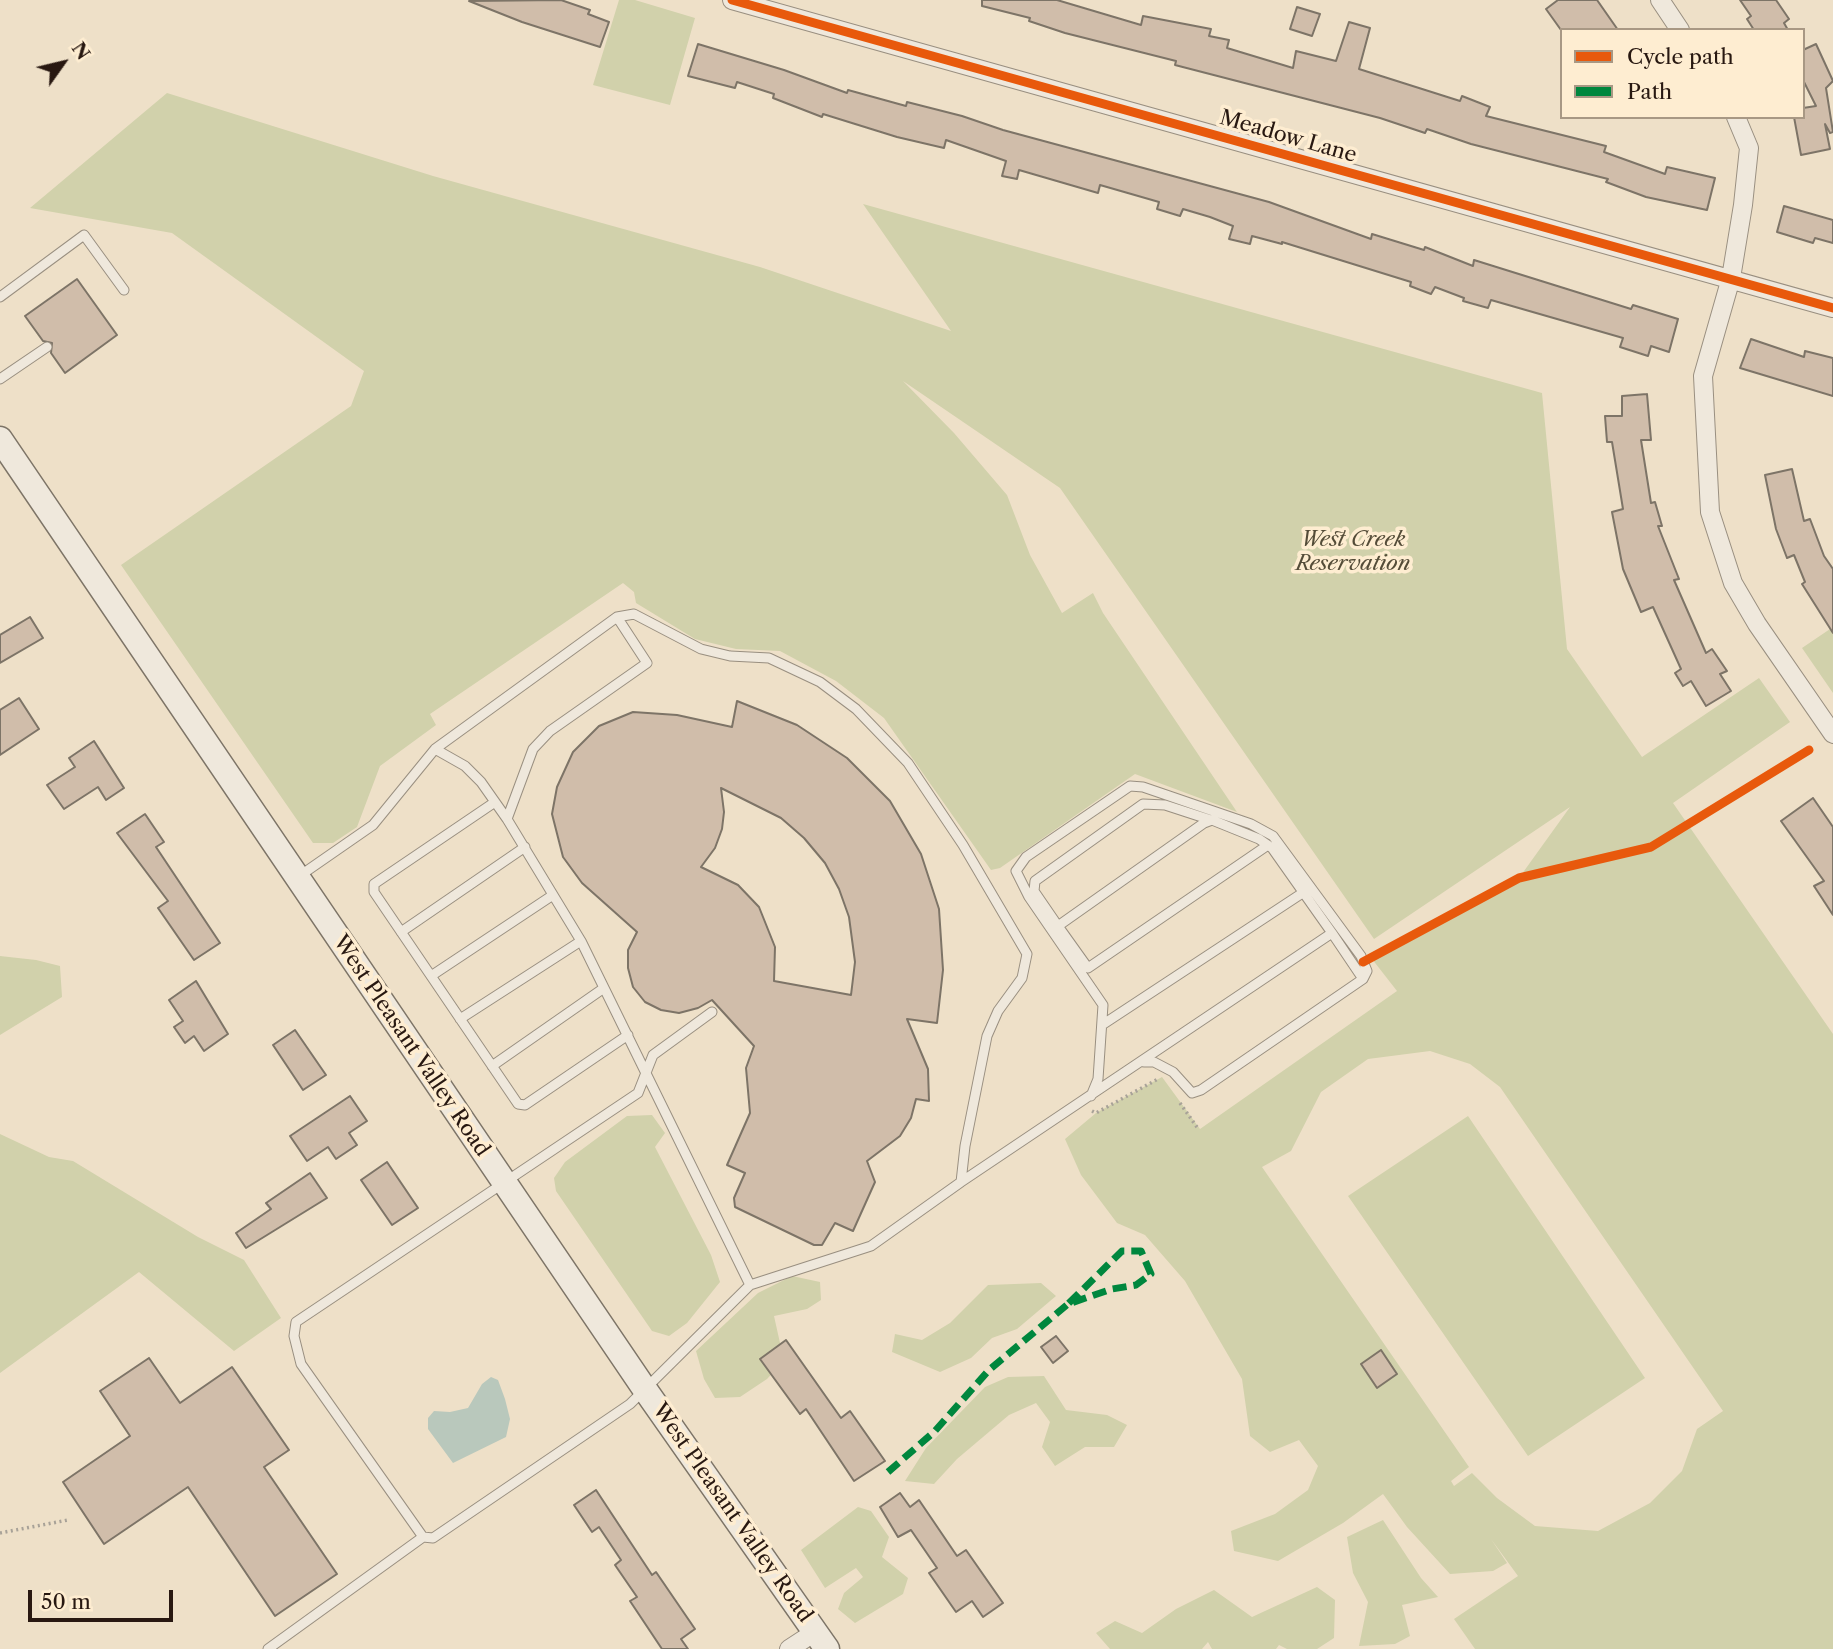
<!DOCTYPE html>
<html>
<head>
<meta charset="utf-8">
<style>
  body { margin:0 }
  #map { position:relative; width:1833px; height:1649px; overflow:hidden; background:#eee0c8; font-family:"Libre Caslon Text",serif }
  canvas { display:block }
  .legend { position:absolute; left:1560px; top:28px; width:245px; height:91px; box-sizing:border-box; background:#feedd1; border:2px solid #a89884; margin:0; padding:9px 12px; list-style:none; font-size:21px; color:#281811 }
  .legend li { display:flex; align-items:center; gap:14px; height:35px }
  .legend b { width:35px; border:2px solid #a89884 }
  .north { position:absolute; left:28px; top:28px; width:70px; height:70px; -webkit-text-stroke:5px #feedd1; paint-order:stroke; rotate:56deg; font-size:19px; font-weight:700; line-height:28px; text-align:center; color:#281811 }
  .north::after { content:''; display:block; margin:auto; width:24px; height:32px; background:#281811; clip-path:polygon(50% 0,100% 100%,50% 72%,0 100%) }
  .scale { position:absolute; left:28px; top:1590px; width:145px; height:32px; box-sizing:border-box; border:4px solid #281811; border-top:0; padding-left:9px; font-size:21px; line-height:24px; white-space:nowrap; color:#281811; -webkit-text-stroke:5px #feedd1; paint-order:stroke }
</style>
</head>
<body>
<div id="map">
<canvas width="1833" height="1649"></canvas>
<ul class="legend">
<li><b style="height:9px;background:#e8590c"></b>Cycle path</li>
<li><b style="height:9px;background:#00873e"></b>Path</li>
</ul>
<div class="north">N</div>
<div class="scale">50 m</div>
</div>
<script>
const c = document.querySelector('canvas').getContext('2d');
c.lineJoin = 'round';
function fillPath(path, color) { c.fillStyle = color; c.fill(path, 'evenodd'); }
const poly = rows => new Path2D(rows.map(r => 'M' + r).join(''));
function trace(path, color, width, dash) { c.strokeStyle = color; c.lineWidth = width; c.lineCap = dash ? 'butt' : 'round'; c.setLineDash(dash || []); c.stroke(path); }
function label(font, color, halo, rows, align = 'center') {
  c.font = font + ' "Libre Caslon Text",serif'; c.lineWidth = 7; c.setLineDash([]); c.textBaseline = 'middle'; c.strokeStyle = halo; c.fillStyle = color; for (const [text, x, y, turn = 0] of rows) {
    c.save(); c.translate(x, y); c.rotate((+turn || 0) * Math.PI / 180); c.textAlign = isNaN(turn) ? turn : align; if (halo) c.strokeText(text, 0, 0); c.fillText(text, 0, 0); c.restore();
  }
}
fillPath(poly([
  [619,0,635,0,695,18,670,105,593,85],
  [167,93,433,176,760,267,951,331,863,204,1542,393,1567,649,1642,757,1759,678,1790,722,1673,803,1833,1034,1833,1649,1475,1649,1454,1619,1518,1576,1491,1539,1507,1563,1493,1571,1450,1574,1407,1527,1383,1494,1343,1523,1278,1561,1234,1551,1231,1531,1275,1514,1308,1490,1318,1466,1299,1440,1270,1452,1250,1436,1242,1379,1185,1281,1145,1235,1117,1223,1081,1175,1065,1139,1096,1113,1162,1077,1200,1129,1397,991,1372,959,1519,878,1570,807,1374,939,1060,488,903,381,954,433,1007,495,1030,555,1062,613,1093,593,1103,613,1237,812,1135,774,1000,868,991,870,884,718,836,681,780,651,736,649,695,639,636,603,634,592,623,583,430,714,436,725,380,766,357,827,333,843,313,843,121,565,351,406,364,371,172,233,30,208],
  [1430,1051,1470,1064,1500,1087,1723,1411,1697,1429,1682,1471,1650,1503,1598,1531,1535,1526,1497,1498,1472,1473,1454,1486,1451,1481,1469,1467,1262,1167,1291,1151,1321,1092,1368,1059],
  [1833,627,1833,693,1802,648],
  [0,956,36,960,60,966,62,997,0,1035],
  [652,1115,665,1133,655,1147,711,1255,720,1282,687,1323,669,1336,652,1331,556,1191,554,1178,565,1162,627,1116],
  [1468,1116,1645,1378,1528,1456,1348,1196],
  [0,1134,49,1157,73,1161,198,1237,244,1260,281,1318,234,1351,139,1272,0,1373],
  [792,1276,820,1282,821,1300,807,1309,774,1316,784,1361,767,1379,740,1397,715,1398,704,1379,696,1351,758,1293],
  [1041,1283,1056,1296,1017,1329,992,1338,971,1358,940,1372,892,1352,895,1334,922,1340,950,1323,988,1285],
  [1044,1376,1066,1410,1107,1415,1127,1425,1114,1447,1085,1447,1055,1466,1042,1447,1050,1422,1036,1403,1009,1415,957,1459,934,1484,905,1481,926,1448,985,1387,1008,1377],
  [858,1507,871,1511,889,1537,882,1557,908,1578,903,1594,855,1623,838,1609,844,1593,863,1577,856,1568,825,1588,801,1550],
  [1383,1520,1421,1578,1438,1597,1402,1605,1410,1636,1395,1644,1359,1646,1368,1602,1353,1573,1347,1537],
  [1317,1587,1335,1600,1334,1638,1317,1649,1287,1649,1279,1645,1276,1649,1212,1649,1208,1642,1202,1649,1110,1649,1096,1633,1115,1621,1142,1633,1176,1609,1214,1590,1252,1617]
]), '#d1d1ab');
fillPath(poly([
  [491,1377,498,1380,505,1399,510,1419,506,1437,453,1463,428,1429,428,1418,434,1411,450,1412,468,1408,482,1384]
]), '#b9c8bc');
const building = poly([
  [561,0,590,10,588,14,609,22,600,47,522,22,469,1,561,0],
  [982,0,1057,0,1141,25,1143,16,1211,29,1209,36,1229,40,1227,48,1293,68,1296,51,1336,61,1349,22,1370,28,1359,69,1460,101,1462,96,1490,107,1486,116,1606,146,1604,152,1665,174,1667,167,1715,178,1707,210,1646,197,1606,182,1608,179,1471,144,1427,129,1425,133,1380,118,1175,65,1176,61,1065,33,1029,21,1030,18,982,6,982,0],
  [1558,0,1597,0,1618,30,1561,30,1546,9,1558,0],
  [1740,0,1776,0,1789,19,1784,23,1788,30,1754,30,1747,19,1751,16,1740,0],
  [1297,7,1320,14,1312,36,1290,29,1297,7],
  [698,44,784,70,847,93,848,90,906,106,907,102,962,116,1003,130,1269,202,1371,239,1372,234,1424,250,1425,247,1473,266,1474,260,1631,309,1633,305,1678,319,1669,352,1651,346,1648,356,1620,347,1623,338,1491,300,1488,308,1463,301,1464,298,1435,287,1431,294,1410,286,1411,282,1282,242,1282,244,1252,236,1250,244,1229,239,1233,226,1210,217,1183,209,1180,216,1157,209,1159,202,1100,185,1098,193,1019,170,1017,179,1002,176,1006,161,946,140,944,148,897,137,823,114,822,117,773,98,774,94,737,82,735,88,688,76,698,44],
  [1816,44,1833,81,1826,88,1833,132,1830,133,1825,124,1830,149,1801,155,1794,117,1803,117,1803,108,1816,106,1803,80,1803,50,1816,44],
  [1784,206,1833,220,1833,243,1815,238,1813,243,1777,232,1784,206],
  [77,279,117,335,65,373,51,353,52,343,43,341,25,316,77,279],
  [1751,339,1804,357,1805,351,1833,358,1833,396,1740,368,1751,339],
  [1647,394,1651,440,1641,440,1651,503,1655,502,1662,526,1658,526,1679,579,1674,580,1706,653,1712,649,1727,671,1720,674,1731,691,1706,706,1691,681,1683,686,1675,673,1681,669,1653,607,1641,612,1623,569,1612,512,1623,509,1612,442,1607,442,1605,416,1622,416,1622,396,1647,394],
  [1792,469,1804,521,1810,519,1824,556,1833,569,1833,633,1802,584,1805,582,1794,555,1787,558,1776,529,1765,475,1792,469],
  [30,617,43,638,0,663,0,635,30,617],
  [19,698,39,729,0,755,0,710,19,698],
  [737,701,797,725,847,758,890,801,921,854,939,909,943,970,937,1023,907,1019,928,1069,929,1101,916,1099,911,1118,900,1136,867,1161,875,1182,853,1231,835,1223,822,1245,814,1245,735,1207,734,1198,745,1173,727,1165,750,1113,746,1068,754,1046,712,1000,698,1008,679,1013,661,1010,645,1002,633,987,628,968,628,950,637,932,582,883,563,857,552,814,557,787,573,752,599,726,633,712,677,715,732,727,737,701],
  [721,788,781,818,804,838,825,863,839,889,849,917,855,962,851,995,774,981,775,947,759,907,738,885,701,867,715,848,722,829,724,812,721,788],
  [94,741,124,788,106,800,98,787,64,809,47,785,75,767,69,758,94,741],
  [1813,798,1833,827,1833,915,1814,886,1824,881,1781,821,1813,798],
  [145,814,164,842,156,847,220,943,194,960,158,908,168,901,117,833,145,814],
  [196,981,228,1034,204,1051,194,1036,185,1043,174,1027,183,1021,169,1000,196,981],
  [295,1030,326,1075,303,1090,273,1045,295,1030],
  [350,1096,367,1121,349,1133,357,1145,336,1159,328,1147,307,1161,290,1136,350,1096],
  [387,1162,418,1208,392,1225,361,1180,387,1162],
  [310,1173,327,1198,246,1248,236,1233,271,1209,266,1203,310,1173],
  [1056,1336,1068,1351,1053,1363,1041,1347,1056,1336],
  [786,1340,841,1418,850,1411,885,1461,854,1481,806,1409,800,1414,760,1359,786,1340],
  [1381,1350,1397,1374,1377,1388,1361,1364,1381,1350],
  [149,1358,180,1403,232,1367,289,1450,264,1467,337,1574,275,1616,188,1487,104,1544,63,1482,130,1436,100,1391,149,1358],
  [596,1490,652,1575,656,1572,695,1629,681,1639,688,1649,662,1649,630,1601,637,1597,615,1565,621,1560,599,1527,592,1532,574,1505,596,1490],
  [900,1493,910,1507,919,1500,957,1556,966,1550,1003,1603,983,1617,972,1601,956,1612,929,1573,937,1568,911,1530,898,1537,880,1507,900,1493]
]);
fillPath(building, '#d0bdaa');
trace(building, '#7d7467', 2);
const lane = poly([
  [0,297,84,235,124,290],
  [0,379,47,347],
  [435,749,465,766,481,782,507,819,581,941,750,1285],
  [495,802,374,884,374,892,518,1104,525,1105,628,1035],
  [507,819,533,749,550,731,647,663,617,617],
  [1268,845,1088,968,1058,926,1204,823,1212,820,1259,839,1272,848,1332,933],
  [298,877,373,825,435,749,617,617,634,614,701,649,730,656,769,658,820,682,856,709,908,763,963,845,1027,954,1022,978,998,1011,987,1036,965,1146,961,1182],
  [1058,926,1034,891,1035,881,1143,804,1165,805,1211,820],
  [401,932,525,847],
  [431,976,553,895],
  [712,1012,653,1055,638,1093,296,1322,294,1336,301,1364,423,1537,433,1538,630,1404,750,1285,871,1246,961,1182,1332,933,1363,979],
  [460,1019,581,941],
  [1102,1025,1304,892],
  [492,1066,604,988],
  [1091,1096,1098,1079,1103,1005,1029,897,1016,871,1026,857,1130,786,1143,787,1251,824,1273,836,1361,956,1367,971,1363,979,1201,1090,1192,1093,1173,1072,1154,1062,1144,1062],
  [268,1649,423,1537]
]);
const street = poly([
  [732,0,1833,308],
  [1660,0,1680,30],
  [1736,117,1749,148,1743,205,1731,278,1703,376,1710,512,1733,583,1757,624,1833,734],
  [789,1649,815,1632]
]);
const secondary = poly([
  [0,439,646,1391,827,1649]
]);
trace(lane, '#998f80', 11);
trace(street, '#998f80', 20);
trace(secondary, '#7d7467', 27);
trace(poly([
  [1376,956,1519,878,1651,847,1809,750],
  [1180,1103,1199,1130],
  [1092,1111,1096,1113,1158,1079],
  [0,1533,68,1520]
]), '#a8a298', 3.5, [2, 3.5]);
trace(lane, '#efe8dc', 9);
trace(street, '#efe8dc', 18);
trace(secondary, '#efe8dc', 24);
trace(poly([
  [888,1472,934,1432,989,1370,1068,1304,1112,1289,1136,1285,1151,1274,1141,1251,1122,1251,1068,1304]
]), '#00873e', 7, [14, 7]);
trace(poly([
  [732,0,1833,308],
  [1363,962,1519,878,1651,847,1809,750]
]), '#e8590c', 9);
label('21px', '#281811', '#feedd1', [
  ["Meadow Lane",1288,137,16],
  ["West Pleasant Valley Road",411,1046,56],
  ["West Pleasant Valley Road",732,1513,55]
]);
label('italic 21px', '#544c38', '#feedd1', [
  ["West Creek",1353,540],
  ["Reservation",1353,564]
]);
</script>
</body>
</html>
